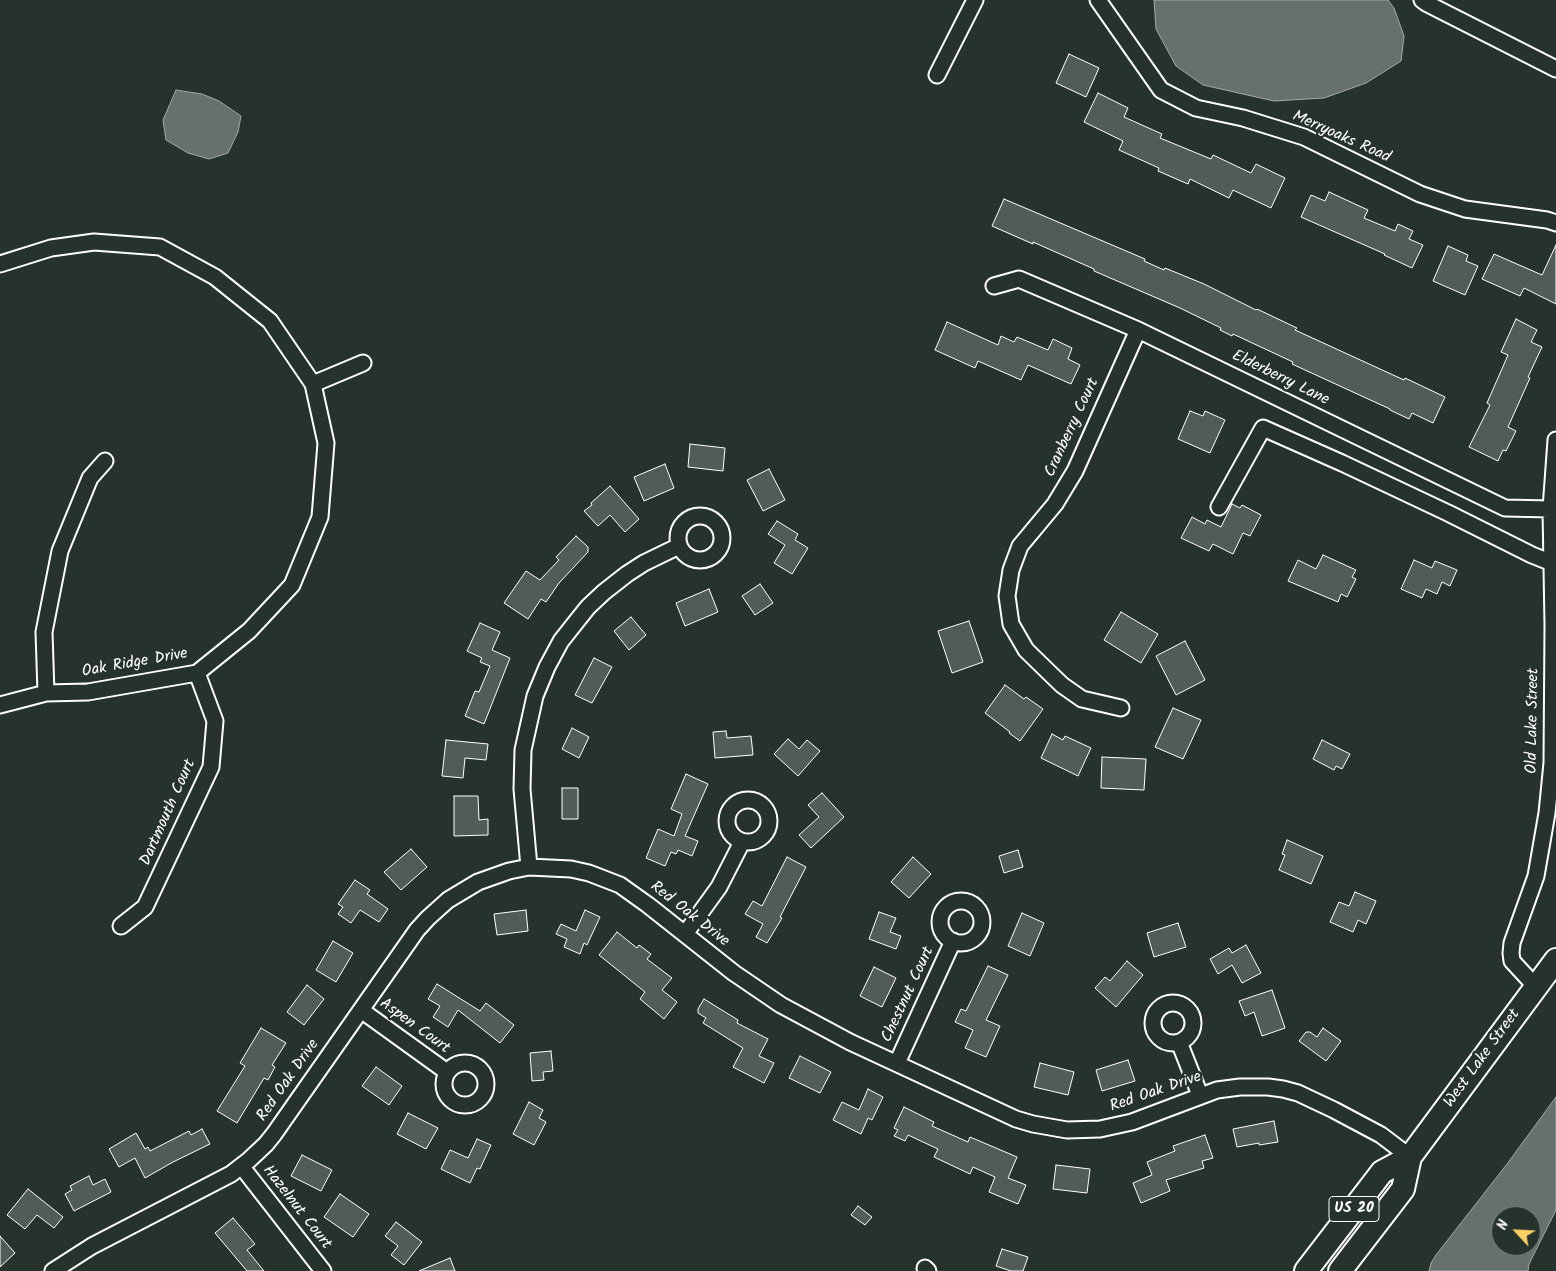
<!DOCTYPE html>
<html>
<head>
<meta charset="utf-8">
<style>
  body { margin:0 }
  #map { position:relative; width:1556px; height:1271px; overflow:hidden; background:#26332d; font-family:Kalam,sans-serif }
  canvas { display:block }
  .north { position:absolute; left:1491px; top:1206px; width:50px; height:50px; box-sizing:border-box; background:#26332d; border:1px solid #7d8581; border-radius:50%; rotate:295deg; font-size:14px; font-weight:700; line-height:20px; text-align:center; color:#fff }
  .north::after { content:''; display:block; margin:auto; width:18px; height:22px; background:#ffd166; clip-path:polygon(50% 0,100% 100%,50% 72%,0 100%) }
</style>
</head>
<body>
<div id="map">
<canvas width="1556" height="1271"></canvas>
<div class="north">N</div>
</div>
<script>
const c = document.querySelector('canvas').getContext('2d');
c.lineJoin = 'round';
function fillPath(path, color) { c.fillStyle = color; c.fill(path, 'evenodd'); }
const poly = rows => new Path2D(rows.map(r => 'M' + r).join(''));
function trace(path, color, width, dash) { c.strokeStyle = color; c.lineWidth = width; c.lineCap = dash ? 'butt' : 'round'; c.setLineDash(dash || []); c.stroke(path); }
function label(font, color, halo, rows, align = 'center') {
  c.font = font + ' Kalam,sans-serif'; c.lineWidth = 5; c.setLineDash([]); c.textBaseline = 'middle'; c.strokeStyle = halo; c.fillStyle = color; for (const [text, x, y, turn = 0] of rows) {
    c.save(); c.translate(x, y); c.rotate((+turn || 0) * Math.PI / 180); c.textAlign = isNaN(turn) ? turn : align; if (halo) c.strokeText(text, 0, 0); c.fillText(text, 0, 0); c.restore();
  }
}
const water = poly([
  [1154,0,1388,0,1394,8,1404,36,1401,61,1366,83,1324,98,1274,101,1203,85,1176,66,1156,29,1154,0],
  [176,90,202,94,219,101,241,116,238,132,228,153,209,159,188,153,166,140,163,120,176,90],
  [1556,1097,1556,1210,1529,1264,1528,1271,1429,1271,1431,1263,1436,1255,1507,1164,1556,1097],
  [1501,1216,1531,1216,1531,1246,1501,1246,1501,1216]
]);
fillPath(water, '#67706c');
trace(water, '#a4a9a7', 1);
const building = poly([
  [1069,54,1099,68,1086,97,1056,83,1069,54],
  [1098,93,1128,108,1124,117,1162,134,1160,138,1211,159,1213,155,1251,173,1256,164,1285,178,1271,208,1233,190,1229,198,1190,179,1188,184,1158,171,1159,168,1119,150,1123,141,1084,122,1098,93],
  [1329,192,1368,210,1364,218,1395,231,1398,224,1413,231,1409,239,1423,245,1412,268,1384,255,1385,254,1301,217,1311,195,1325,201,1329,192],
  [1004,199,1145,259,1144,261,1164,270,1165,268,1204,284,1256,310,1257,309,1297,328,1295,330,1404,380,1405,378,1445,397,1433,423,1412,413,1409,419,1390,410,1390,409,1292,364,1293,362,1233,334,1232,336,1220,330,1221,328,1180,308,1094,271,1094,269,1033,242,1033,244,992,226,1004,199],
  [1556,245,1556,304,1524,288,1520,296,1482,279,1494,254,1542,275,1556,245],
  [1448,246,1468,255,1466,261,1478,266,1465,295,1433,281,1448,246],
  [1516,319,1537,330,1531,342,1542,347,1528,377,1530,378,1508,427,1516,431,1506,451,1503,450,1498,461,1469,447,1490,405,1487,403,1508,355,1501,352,1516,319],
  [947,322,998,345,1001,336,1014,342,1017,337,1048,350,1053,339,1072,348,1068,359,1080,365,1071,384,1028,365,1021,380,978,361,975,368,935,350,947,322],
  [1190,411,1203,416,1205,411,1225,420,1210,453,1178,439,1190,411],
  [690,444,725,448,723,471,688,467,690,444],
  [665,464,674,488,644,501,634,477,665,464],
  [769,469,785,500,763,511,747,480,769,469],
  [610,486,639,519,625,532,610,515,598,526,584,511,592,505,591,503,610,486],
  [1232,504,1240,508,1242,505,1261,515,1250,536,1243,533,1233,554,1213,544,1209,551,1181,538,1192,517,1205,524,1207,520,1221,527,1232,504],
  [777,521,798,534,795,540,808,548,792,574,774,563,785,545,768,534,777,521],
  [576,536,588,547,588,552,559,583,546,602,541,599,528,619,504,603,526,571,540,580,559,560,556,557,576,536],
  [1323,555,1356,570,1352,577,1356,579,1347,597,1341,594,1338,602,1288,581,1298,560,1316,569,1323,555],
  [1414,560,1432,568,1435,561,1457,570,1450,586,1442,582,1437,594,1426,589,1422,598,1401,589,1414,560],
  [760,584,773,603,755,615,742,596,760,584],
  [709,589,718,612,685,626,676,603,709,589],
  [1121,612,1158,634,1141,663,1104,640,1121,612],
  [631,617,646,635,629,650,614,631,631,617],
  [969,621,983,662,952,673,938,631,969,621],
  [480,623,500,632,492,650,510,658,484,724,465,716,475,691,479,692,490,666,480,662,482,658,467,651,480,623],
  [1185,641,1205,680,1176,695,1156,656,1185,641],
  [594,658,612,667,592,703,575,695,594,658],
  [1005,685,1024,699,1026,697,1043,709,1020,741,1009,733,1010,732,985,713,1005,685],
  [1173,708,1201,720,1183,759,1155,747,1173,708],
  [572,728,589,737,579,758,562,749,572,728],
  [726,731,727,738,751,736,753,755,715,758,713,732,726,731],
  [1052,734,1063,740,1065,736,1091,748,1078,776,1041,758,1052,734],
  [788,739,799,749,807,740,820,751,798,776,774,754,788,739],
  [446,740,488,744,486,760,465,758,463,778,442,776,446,740],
  [1322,740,1350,754,1342,769,1336,766,1334,770,1313,759,1322,740],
  [1102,757,1146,759,1144,790,1101,788,1102,757],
  [686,774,708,784,685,836,698,841,692,856,678,850,676,854,671,852,665,866,646,858,658,829,674,836,682,814,671,809,686,774],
  [562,788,578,788,578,819,562,819,562,788],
  [822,793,844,817,811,848,799,835,819,817,808,805,822,793],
  [454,796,478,796,479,820,488,819,488,835,454,836,454,796],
  [1287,840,1323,856,1311,884,1279,870,1285,855,1282,854,1287,840],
  [411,849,427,867,401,890,384,872,411,849],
  [1018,850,1023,867,1004,873,999,856,1018,850],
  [787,857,806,867,780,917,782,918,767,943,756,937,763,924,745,914,753,901,762,906,787,857],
  [913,857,931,874,909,898,891,882,913,857],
  [355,880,370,890,367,894,388,909,379,922,360,910,351,923,338,914,343,907,338,904,355,880],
  [1355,892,1376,901,1366,924,1358,920,1353,932,1330,922,1339,902,1349,906,1355,892],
  [526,910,528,931,497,935,494,914,526,910],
  [585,910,600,917,587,945,584,943,580,954,564,947,567,939,556,934,561,924,576,931,585,910],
  [879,912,896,918,890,932,901,936,896,949,869,939,879,912],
  [1022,913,1044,923,1030,956,1008,946,1022,913],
  [1178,923,1186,947,1154,957,1147,933,1178,923],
  [617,932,637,948,639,945,651,954,647,959,672,978,662,990,677,1002,664,1019,640,999,645,992,599,955,617,932],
  [333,941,353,953,336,982,316,970,333,941],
  [1246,945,1261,973,1242,983,1232,965,1218,974,1210,959,1229,948,1232,953,1246,945],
  [1127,961,1143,975,1116,1007,1095,988,1105,977,1110,981,1127,961],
  [988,966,1008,975,986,1020,1000,1026,986,1057,965,1048,973,1030,955,1022,961,1009,966,1011,988,966],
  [874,967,896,978,882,1007,860,996,874,967],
  [437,984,480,1011,486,1003,514,1025,500,1043,458,1010,448,1027,433,1017,440,1006,428,999,437,984],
  [307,985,324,999,304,1025,287,1012,307,985],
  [1272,990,1285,1028,1262,1036,1254,1012,1245,1016,1239,1001,1272,990],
  [704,999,738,1020,737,1023,768,1039,759,1056,774,1063,764,1083,733,1067,743,1048,703,1023,706,1018,698,1013,698,1009,704,999],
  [261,1028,286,1043,272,1065,275,1067,268,1080,264,1078,237,1123,217,1111,245,1066,240,1063,261,1028],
  [1323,1028,1341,1041,1326,1061,1299,1041,1306,1032,1310,1032,1317,1037,1323,1028],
  [551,1051,553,1071,543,1072,544,1080,532,1081,530,1053,551,1051],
  [800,1056,831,1072,820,1093,789,1078,800,1056],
  [1128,1060,1135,1081,1102,1091,1096,1070,1128,1060],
  [1040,1063,1074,1072,1068,1095,1034,1087,1040,1063],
  [376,1067,402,1086,389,1105,362,1086,376,1067],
  [868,1089,883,1097,872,1120,868,1118,861,1134,833,1120,842,1102,859,1110,868,1089],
  [529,1102,543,1110,539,1118,546,1122,534,1145,513,1134,529,1102],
  [904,1107,934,1122,932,1126,968,1142,970,1137,1017,1157,1008,1178,1026,1185,1018,1204,989,1192,995,1177,973,1167,970,1174,934,1157,938,1149,908,1135,905,1141,894,1136,898,1130,894,1128,904,1107],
  [408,1113,438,1128,426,1149,397,1134,408,1113],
  [1274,1121,1278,1142,1259,1145,1259,1143,1237,1147,1233,1129,1274,1121],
  [202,1129,210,1144,173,1162,145,1178,135,1158,119,1167,109,1149,136,1133,145,1149,148,1147,150,1151,189,1131,191,1135,202,1129],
  [1205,1135,1213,1158,1202,1161,1204,1168,1166,1180,1170,1191,1141,1203,1133,1183,1152,1175,1147,1162,1175,1151,1173,1146,1205,1135],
  [477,1139,491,1145,480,1169,477,1168,470,1183,441,1169,450,1150,468,1158,477,1139],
  [302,1155,332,1170,321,1191,291,1176,302,1155],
  [1056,1165,1090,1169,1087,1193,1053,1189,1056,1165],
  [89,1176,93,1185,105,1179,111,1192,74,1211,65,1194,72,1190,70,1186,89,1176],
  [28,1189,63,1217,54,1228,37,1215,25,1229,7,1215,28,1189],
  [340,1194,369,1214,353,1237,324,1217,340,1194],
  [858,1206,872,1217,865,1225,851,1215,858,1206],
  [233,1218,255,1244,247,1250,264,1271,247,1271,215,1233,233,1218],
  [396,1222,422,1242,404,1265,391,1255,398,1246,385,1236,396,1222],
  [0,1236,15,1253,0,1267,0,1236],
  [1002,1249,1028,1257,1023,1271,1011,1271,996,1266,1002,1249],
  [450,1258,455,1271,419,1271,450,1258]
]);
fillPath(building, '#515c57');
trace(building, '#fff', 1);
const minor = poly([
  [1098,0,1161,90,1196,108,1243,118,1304,137,1420,194,1465,209,1547,220,1556,223],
  [1422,0,1426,3,1556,69],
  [937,75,975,0],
  [0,264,51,248,94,242,160,247,215,277,270,321,313,384,326,443,320,517,292,585,249,631,197,673,88,692,46,693,0,705],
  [994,286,1019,279,1138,330,1505,508,1551,509],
  [313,384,363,363],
  [1219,507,1263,428,1342,463,1448,513,1532,555,1552,563],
  '678 538a22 22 0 1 1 44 0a22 22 0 1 1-44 0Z',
  [46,693,44,632,60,551,90,478,105,461],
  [1121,708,1082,699,1062,685,1026,650,1011,624,1007,596,1011,570,1020,546,1055,504,1075,471,1138,330],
  '727 821a21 21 0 1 1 42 0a21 21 0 1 1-42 0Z',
  [529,867,522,789,523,750,535,696,547,667,561,641,576,622,588,607,604,592,627,574,644,563,679,546],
  '940 922a21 21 0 1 1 42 0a21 21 0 1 1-42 0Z',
  [121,926,145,907,211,767,215,721,197,673],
  [685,934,719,887,742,842],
  [1536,987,1512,961,1511,953,1512,943,1536,876,1547,813,1552,763,1553,625,1551,509,1556,440],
  '1153 1023a20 20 0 1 1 40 0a20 20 0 1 1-40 0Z',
  [361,1010,447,1072],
  [1179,1042,1200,1095],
  '444 1084a21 21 0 1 1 42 0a21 21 0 1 1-42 0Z',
  [897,1063,953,941],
  [242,1167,323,1271],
  [925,1268,928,1271],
  [53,1271,92,1246,231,1174,249,1160,266,1144,274,1134,417,930,428,918,448,900,478,882,509,871,529,867,571,869,589,873,620,885,648,905,734,973,781,1005,850,1042,1016,1119,1033,1124,1067,1130,1100,1129,1132,1122,1217,1090,1240,1087,1268,1087,1283,1089,1298,1093,1334,1110,1381,1135,1410,1157]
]);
const highway = poly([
  [1306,1271,1382,1172,1410,1157,1556,960],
  [1340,1271,1403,1189,1410,1157]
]);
trace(minor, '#fff', 19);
trace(highway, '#fff', 26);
trace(minor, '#26332d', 15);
trace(highway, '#26332d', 22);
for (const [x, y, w] of [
  [1354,1209,50]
]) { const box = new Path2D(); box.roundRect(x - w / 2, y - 12.5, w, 25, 4); c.fillStyle = '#26332d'; c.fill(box); trace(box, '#fff', 1); }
label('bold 15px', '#fff', null, [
  ["US 20",1354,1209]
]);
label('16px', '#fff', '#26332d', [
  ["Merryoaks Road",1341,138,24],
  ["Elderberry Lane",1280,379,26],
  ["Cranberry Court",1073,428,-65],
  ["Oak Ridge Drive",135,664,-10],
  ["Old Lake Street",1534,721,-89],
  ["Dartmouth Court",169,813,-66],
  ["Red Oak Drive",689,915,38],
  ["Chestnut Court",909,995,-65],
  ["Aspen Court",414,1027,36],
  ["West Lake Street",1483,1059,-54],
  ["Red Oak Drive",289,1081,-55],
  ["Red Oak Drive",1156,1093,-19],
  ["Hazelnut Court",296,1208,52]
]);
</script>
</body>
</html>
